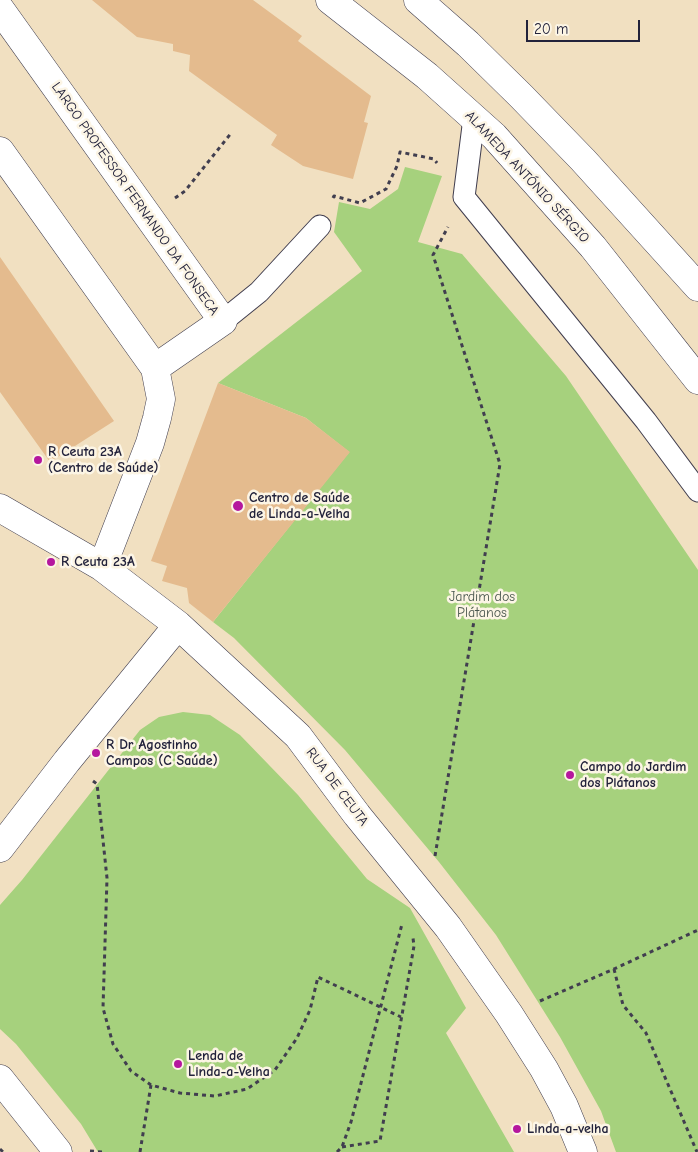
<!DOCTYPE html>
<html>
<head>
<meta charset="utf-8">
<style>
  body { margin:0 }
  #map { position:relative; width:698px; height:1152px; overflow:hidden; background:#f1e0c1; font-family:"Comic Neue",sans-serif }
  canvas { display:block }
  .scale { position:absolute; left:526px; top:20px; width:114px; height:22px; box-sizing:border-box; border:2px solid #22223b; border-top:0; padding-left:6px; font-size:15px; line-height:18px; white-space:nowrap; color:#22223b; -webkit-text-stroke:4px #fcf5e5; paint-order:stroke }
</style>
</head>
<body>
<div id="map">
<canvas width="698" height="1152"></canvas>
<div class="scale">20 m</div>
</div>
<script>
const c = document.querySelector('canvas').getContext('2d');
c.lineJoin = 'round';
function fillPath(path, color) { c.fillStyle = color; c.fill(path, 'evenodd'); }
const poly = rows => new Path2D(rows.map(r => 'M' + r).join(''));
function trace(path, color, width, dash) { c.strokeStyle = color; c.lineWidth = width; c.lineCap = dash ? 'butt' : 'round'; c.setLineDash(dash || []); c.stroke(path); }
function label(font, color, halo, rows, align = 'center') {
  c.font = font + ' "Comic Neue",sans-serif'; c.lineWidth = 5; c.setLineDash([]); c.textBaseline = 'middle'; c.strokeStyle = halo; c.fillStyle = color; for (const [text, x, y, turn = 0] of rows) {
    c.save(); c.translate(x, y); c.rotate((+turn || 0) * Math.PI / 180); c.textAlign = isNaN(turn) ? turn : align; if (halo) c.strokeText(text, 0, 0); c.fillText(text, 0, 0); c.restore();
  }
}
fillPath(poly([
  [405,167,442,176,418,242,462,254,566,376,698,570,698,1152,616,1152,601,1111,560,1037,496,935,439,862,345,750,234,638,213,622,349,452,306,418,218,383,362,271,334,232,339,202,370,209,398,189],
  [183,712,210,715,240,735,298,795,367,879,410,908,466,1008,446,1033,514,1152,98,1152,81,1124,16,1044,0,1029,0,905,22,880,140,730,159,717]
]), '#a6d17d');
fillPath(poly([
  [92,0,253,0,302,36,298,41,371,96,364,122,368,123,353,179,303,166,271,145,277,135,189,71,190,55,173,51,173,44,137,37],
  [0,257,114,421,50,462,0,392],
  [218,383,306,418,350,452,213,622,189,603,187,588,162,581,167,566,151,561]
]), '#e4bb8e');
const lane = poly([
  [474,118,464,197,646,421,698,491],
  [223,321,259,292,320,226]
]);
const street = poly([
  [0,9,223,321,155,368],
  [0,151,155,368,161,399,157,418,150,443,102,567],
  [0,508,102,567,178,625,298,736,357,815,448,927,509,1014,544,1069,564,1106,583,1152],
  [0,848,67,761,178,625],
  [0,1079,58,1152]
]);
const secondary = poly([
  [330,0,427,76,494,136,593,247,698,380],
  [418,0,468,44,521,96,583,160,698,287]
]);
trace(lane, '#413e4f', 23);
trace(street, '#413e4f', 29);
trace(secondary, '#413e4f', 29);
trace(poly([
  [175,198,185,191,232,132],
  [333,198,334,196,360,203,386,189,397,166,400,152,434,159,437,163],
  [93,781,97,784,107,878,103,1008,113,1044,131,1071,151,1085,180,1093,215,1096,247,1089,275,1070,297,1038,310,1010,318,977,401,1017],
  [435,856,500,464,433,255,448,227],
  [614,969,623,1005,646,1033,697,1152],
  [540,1001,614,969,698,930],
  [342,1147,380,1141,414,946,413,938],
  [0,1149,3,1152],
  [90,1151,102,1152],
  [140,1152,151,1085],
  [337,1152,342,1147,351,1122,402,924]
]), '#413e4f', 3, [4, 4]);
trace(lane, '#fff', 21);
trace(street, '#fff', 28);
trace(secondary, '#fff', 28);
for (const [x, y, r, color] of [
  [38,460,5,"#b5179e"],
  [238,506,6,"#b5179e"],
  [51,562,5,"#b5179e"],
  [96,753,5,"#b5179e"],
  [570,775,5,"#b5179e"],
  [178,1064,5,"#b5179e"],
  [517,1129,5,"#b5179e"]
]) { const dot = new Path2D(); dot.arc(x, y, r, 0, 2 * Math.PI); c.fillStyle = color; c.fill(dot); trace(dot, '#fcf5e5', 2); }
label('14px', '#22223b', '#fcf5e5', [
  ["ALAMEDA ANTÓNIO SÉRGIO",527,177,47],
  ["LARGO PROFESSOR FERNANDO DA FONSECA",135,199,55],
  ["RUA DE CEUTA",337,787,53]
]);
label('bold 14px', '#22223b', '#fcf5e5', [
  ["R Ceuta 23A",48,452],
  ["(Centro de Saúde)",48,468],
  ["Centro de Saúde",249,498],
  ["de Linda-a-Velha",249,514],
  ["R Ceuta 23A",61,562],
  ["R Dr Agostinho",106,745],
  ["Campos (C Saúde)",106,761],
  ["Campo do Jardim",580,767],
  ["dos Plátanos",580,783],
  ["Lenda de",188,1056],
  ["Linda-a-Velha",188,1072],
  ["Linda-a-velha",527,1129]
], 'left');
label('14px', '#4a574f', '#fcf5e5', [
  ["Jardim dos",482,597],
  ["Plátanos",482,613]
]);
</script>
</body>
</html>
